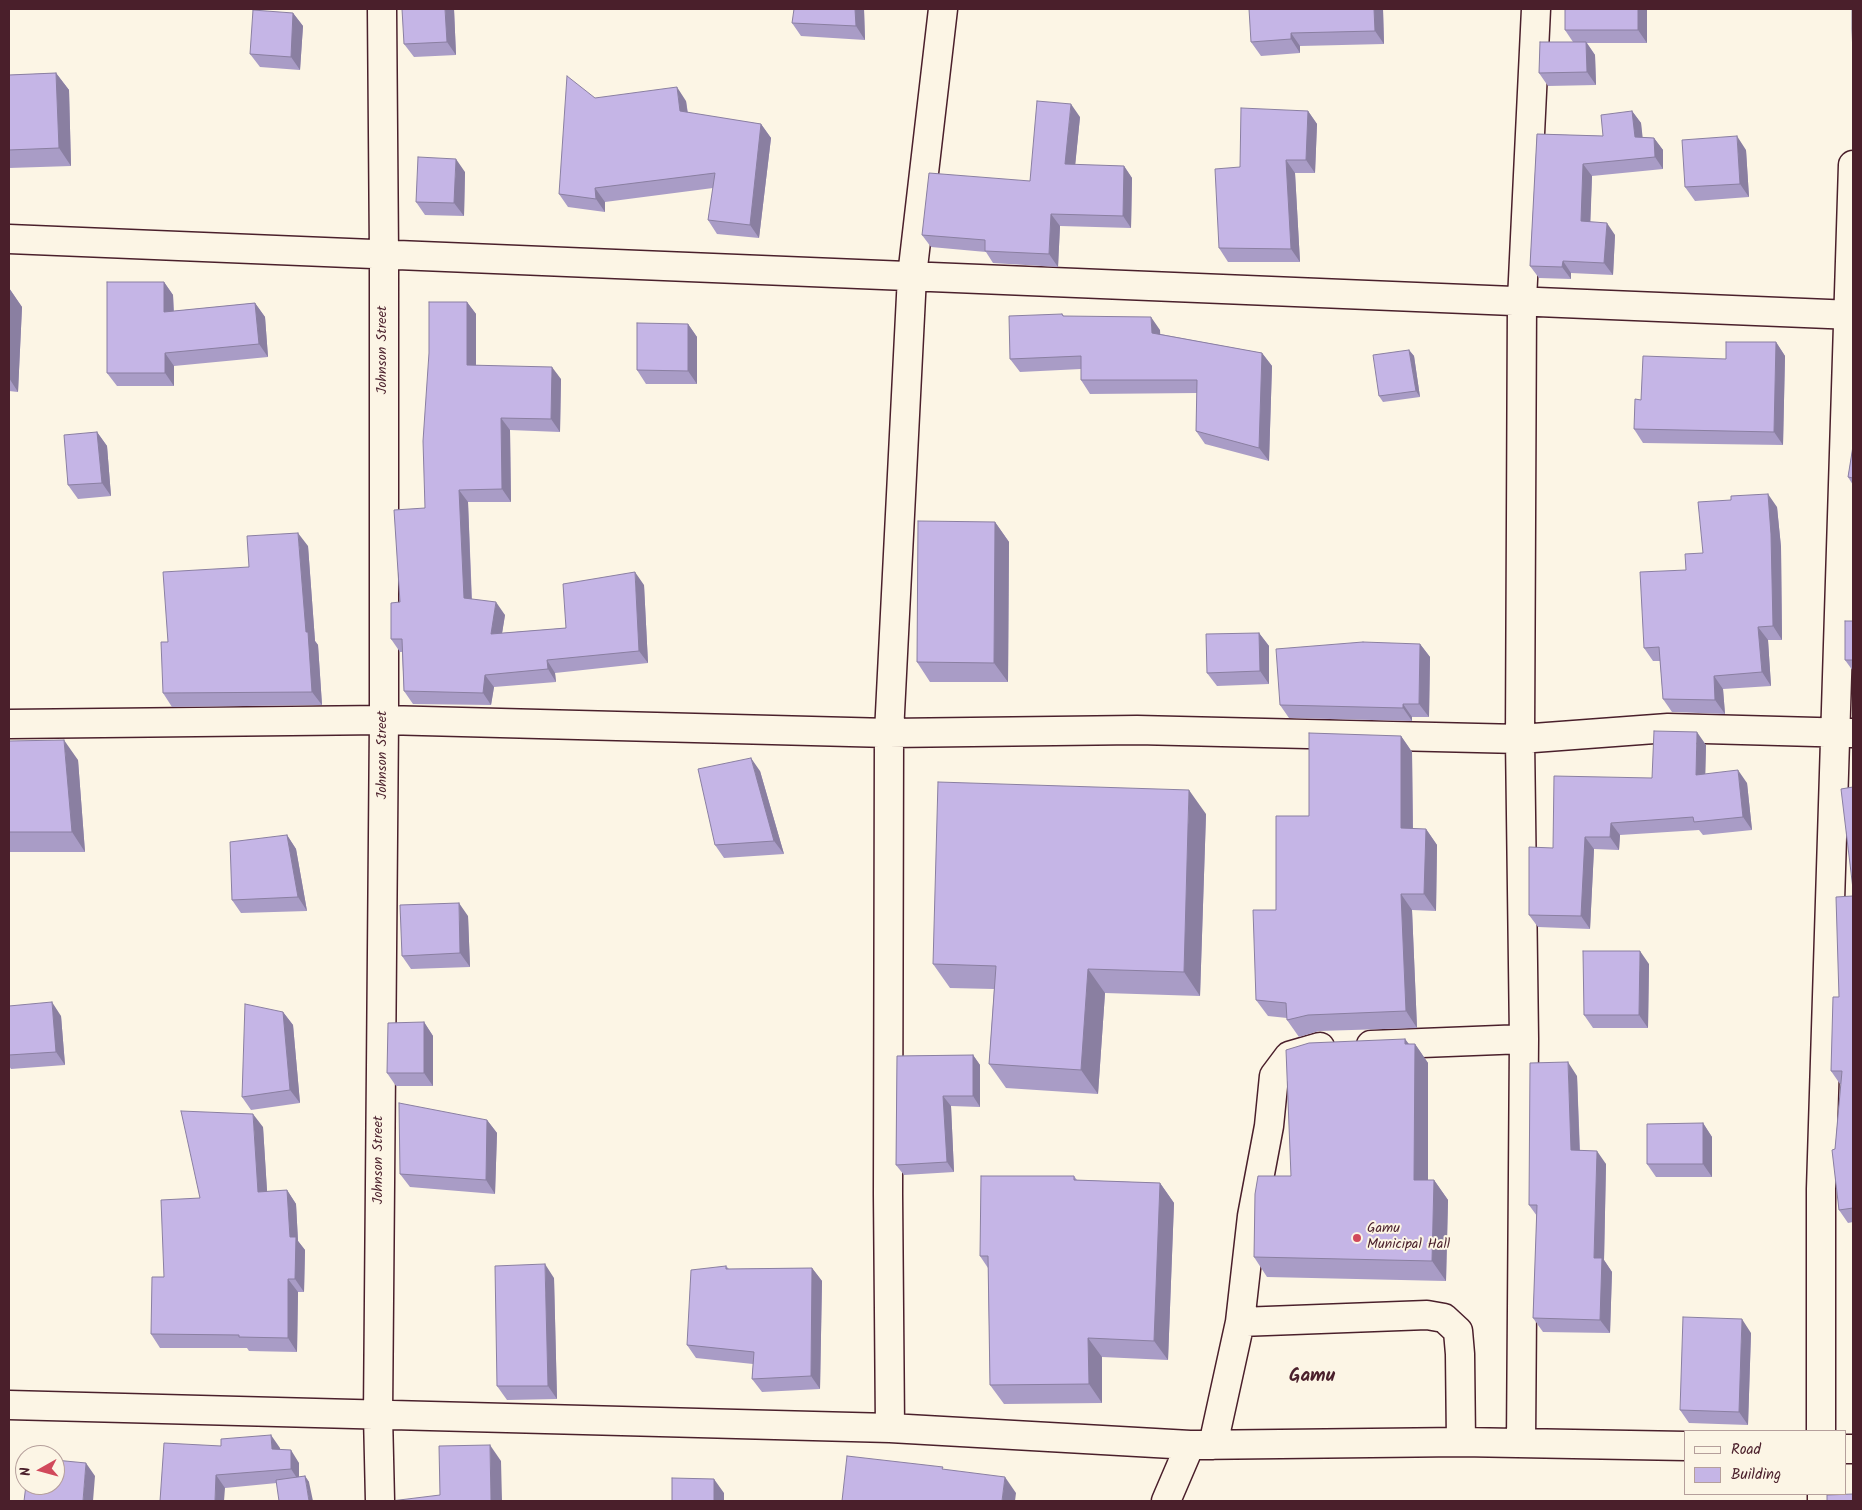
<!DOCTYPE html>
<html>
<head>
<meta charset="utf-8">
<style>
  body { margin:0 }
  #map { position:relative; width:1862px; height:1510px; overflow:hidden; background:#fcf5e5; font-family:Kalam,sans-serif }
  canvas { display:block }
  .frame { position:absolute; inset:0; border:10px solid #4a1f2b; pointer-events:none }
  .legend { position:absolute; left:1684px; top:1430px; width:162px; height:65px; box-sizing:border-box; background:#fcf5e5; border:1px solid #b59f9b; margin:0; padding:6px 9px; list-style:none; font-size:15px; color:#4a1f2b }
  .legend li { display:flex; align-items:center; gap:10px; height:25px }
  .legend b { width:25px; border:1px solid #b59f9b }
  .north { position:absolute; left:15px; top:1445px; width:50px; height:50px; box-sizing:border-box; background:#fcf5e5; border:1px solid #b59f9b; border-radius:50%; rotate:263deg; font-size:14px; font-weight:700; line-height:20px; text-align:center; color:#4a1f2b }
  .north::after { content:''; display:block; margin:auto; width:18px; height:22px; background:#d1495b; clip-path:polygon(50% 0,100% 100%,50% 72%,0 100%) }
</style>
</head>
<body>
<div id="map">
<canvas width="1862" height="1510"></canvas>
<div class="frame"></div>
<ul class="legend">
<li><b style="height:6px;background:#fcf5e5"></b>Road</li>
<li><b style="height:14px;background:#c5b5e6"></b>Building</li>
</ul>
<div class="north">N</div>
</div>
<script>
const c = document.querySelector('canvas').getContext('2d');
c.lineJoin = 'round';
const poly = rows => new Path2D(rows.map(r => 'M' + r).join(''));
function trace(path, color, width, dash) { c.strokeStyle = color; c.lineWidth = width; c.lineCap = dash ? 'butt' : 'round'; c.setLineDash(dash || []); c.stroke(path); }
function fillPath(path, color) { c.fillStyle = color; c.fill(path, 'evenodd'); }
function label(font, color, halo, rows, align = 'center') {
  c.font = font + ' Kalam,sans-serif'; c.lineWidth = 4; c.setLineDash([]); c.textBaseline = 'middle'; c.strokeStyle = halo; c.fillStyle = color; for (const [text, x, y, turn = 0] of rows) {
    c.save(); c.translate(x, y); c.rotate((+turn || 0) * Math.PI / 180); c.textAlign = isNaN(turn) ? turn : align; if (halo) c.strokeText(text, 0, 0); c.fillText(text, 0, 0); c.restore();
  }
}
const minor = poly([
  [9,239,1853,315],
  [9,724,384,720,889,733,1137,730,1520,739,1668,728,1853,733],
  [1371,1045,1524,1039],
  [1240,1322,1252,1216,1269,1126,1274,1076,1289,1056,1320,1047],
  [9,1405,890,1428,1190,1445,1166,1501],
  [890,1428,888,1194,889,733,912,276,943,9],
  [1821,1431,1821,1189,1853,165],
  [1521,1443,1524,1039,1520,739,1522,300,1536,9],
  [1190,1445,1461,1442,1686,1446],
  [1213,1445,1240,1322,1427,1315,1444,1318,1458,1331,1460,1354,1461,1442],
  [1846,1449,1853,1449],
  [1822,1494,1822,1501],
  [380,1501,378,1415,384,720,384,255,382,9]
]);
trace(minor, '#4a1f2b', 31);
trace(minor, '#fcf5e5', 28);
fillPath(poly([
  [454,9,456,55,414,57,404,44],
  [864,9,865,40,801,36,792,23],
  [1383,9,1384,44,1300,46,1300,53,1261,56,1251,42],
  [1565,9,1647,9,1647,43,1587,43,1595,55,1596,85,1548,86,1539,73,1573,42,1565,30],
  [293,13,303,26,300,70,260,67,250,54],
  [56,73,69,90,71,166,9,168,9,75],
  [595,98,686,101,688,113,761,124,771,138,759,238,717,234,708,220,713,188,605,202,605,212,568,207,559,194],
  [1308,111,1317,124,1315,173,1295,173,1300,262,1228,262,1219,248,1240,167],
  [1632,111,1641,123,1642,137,1654,138,1663,150,1663,169,1592,176,1590,222,1615,235,1613,275,1571,273,1571,279,1539,278,1530,266,1537,134,1603,136],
  [1080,117,1075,165,1124,166,1132,178,1131,228,1060,226,1058,267,993,263,986,252,931,247,922,235,1030,181],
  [1746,150,1749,197,1695,201,1685,187],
  [465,172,464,216,425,215,416,202],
  [164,282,173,295,174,311,255,303,265,317,268,357,174,366,174,386,117,386,107,373],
  [9,288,22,307,18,392,9,391],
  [467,302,476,314,476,365,561,379,560,432,510,430,511,502,468,502,472,600,505,615,502,633,566,628,644,585,648,663,555,673,556,682,494,687,491,705,413,704,404,691,402,652,400,652,391,639,400,602,425,508],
  [1062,314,1064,316,1160,330,1160,334,1262,353,1272,366,1269,461,1205,444,1196,431,1197,393,1090,394,1081,380,1081,369,1020,372,1010,359],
  [688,324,697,337,697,384,646,384,637,370],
  [1776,342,1785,356,1783,445,1643,443,1634,429,1641,400,1726,359],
  [1409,350,1414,356,1420,397,1383,402,1379,396],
  [97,432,107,446,111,496,78,499,68,485],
  [1853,446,1853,485,1848,477],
  [1777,507,1781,547,1782,640,1768,640,1771,686,1723,689,1725,714,1672,712,1663,699,1660,661,1653,661,1644,648,1686,570,1703,553],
  [995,522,1009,542,1008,682,930,682,917,662],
  [308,546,315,641,318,645,322,705,172,707,163,693,168,642,249,567],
  [1853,621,1853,671,1845,660],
  [1259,633,1269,646,1269,684,1217,686,1207,673],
  [1420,644,1430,657,1429,717,1412,717,1412,721,1289,718,1280,705],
  [1401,736,1412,752,1413,829,1426,829,1437,845,1436,911,1412,910,1417,1028,1319,1031,1299,1037,1287,1020,1287,1018,1268,1016,1256,1000,1309,816],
  [9,741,78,760,85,852,9,852],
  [1706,745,1705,774,1747,783,1752,830,1703,835,1699,830,1620,835,1619,850,1594,849,1590,929,1538,927,1529,915,1553,848,1652,778],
  [760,771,784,854,724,858,715,845],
  [1206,814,1200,996,1105,993,1098,1094,1006,1088,989,1064,994,989,950,988,933,964],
  [287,835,296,849,307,911,241,913,232,900],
  [1853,896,1853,1222,1848,1223,1839,1210,1835,1149,1841,1084,1840,1084,1831,1071],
  [468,916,470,967,411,969,402,956],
  [1649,964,1648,1028,1593,1028,1584,1015],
  [9,1006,61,1016,65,1065,11,1069,9,1066],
  [283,1012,293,1025,300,1103,251,1110,242,1097],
  [424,1022,433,1036,433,1086,396,1086,387,1073],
  [1405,1039,1409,1044,1415,1044,1428,1063,1428,1180,1434,1180,1448,1200,1446,1281,1267,1277,1254,1257,1291,1176],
  [973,1055,980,1065,980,1107,951,1106,954,1172,904,1175,896,1165,897,1056],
  [1577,1076,1580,1150,1606,1164,1604,1260,1612,1272,1610,1333,1543,1332,1533,1318,1537,1216,1529,1205],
  [487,1120,497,1133,495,1194,410,1187,400,1174],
  [1703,1123,1712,1137,1712,1177,1656,1177,1647,1164],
  [263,1127,267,1192,287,1190,296,1204,298,1241,305,1250,304,1292,298,1292,297,1352,249,1351,247,1348,160,1348,151,1334,164,1277,200,1198],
  [1074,1176,1077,1180,1160,1183,1174,1203,1168,1360,1102,1357,1102,1403,1004,1404,990,1385,988,1268,980,1256],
  [726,1266,729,1269,812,1268,822,1281,820,1389,762,1392,752,1379,753,1364,696,1358,687,1345],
  [554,1278,557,1399,507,1400,497,1386],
  [1751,1333,1748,1425,1689,1423,1680,1410],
  [221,1446,280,1448,280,1450,299,1463,299,1477,305,1476,309,1482,277,1483,225,1488,160,1501]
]), '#a99cc6');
fillPath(poly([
  [445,9,454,9,456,55,447,42],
  [855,9,864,9,865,40,856,26],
  [1374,9,1383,9,1384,44,1375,31],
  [1638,9,1647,9,1647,43,1638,30],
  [293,13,303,26,300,70,291,57],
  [1291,33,1300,46,1300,53,1291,39],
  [1586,42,1595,55,1596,85,1587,72],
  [56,73,69,90,71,166,59,148],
  [677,87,686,101,689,125,680,111],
  [1071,104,1080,117,1074,177,1065,164],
  [1308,111,1317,124,1315,173,1306,160],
  [1632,111,1641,123,1644,149,1635,137],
  [761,124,771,138,759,238,750,225],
  [1737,136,1746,150,1749,197,1740,184],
  [1654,138,1663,150,1663,169,1655,157],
  [456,159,465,172,464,216,454,203],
  [1286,160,1295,173,1300,262,1291,249],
  [1583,164,1592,176,1590,233,1581,221],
  [1124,166,1132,178,1131,228,1123,216],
  [595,188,605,202,605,212,596,199],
  [1051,214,1060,226,1058,267,1049,254],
  [1607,223,1615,235,1613,275,1604,263],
  [1563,261,1571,273,1571,279,1562,267],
  [164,282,173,295,174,325,164,312],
  [9,288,22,307,18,392,9,378],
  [467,302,476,314,476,377,467,365],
  [255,303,265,317,268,357,259,344],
  [1151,317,1160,330,1161,346,1152,333],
  [688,324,697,337,697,384,688,371],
  [1776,342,1785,356,1783,445,1774,432],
  [1409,350,1414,356,1420,397,1416,391],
  [165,353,174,366,174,386,165,373],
  [1262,353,1272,366,1269,461,1259,448],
  [552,367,561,379,560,432,551,419],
  [501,418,510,430,511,502,502,489],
  [97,432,107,446,111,496,102,483],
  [459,490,468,502,472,611,464,598],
  [1768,494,1777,507,1781,547,1782,640,1773,626],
  [995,522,1009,542,1008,682,994,663],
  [298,533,308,546,315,641,318,645,322,705,312,692,306,632],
  [635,572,644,585,648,663,639,651],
  [496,602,505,615,500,646,491,634],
  [1758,627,1768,640,1771,686,1762,672],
  [1259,633,1269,646,1269,684,1260,671],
  [1420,644,1430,657,1429,717,1419,704],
  [547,660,555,673,556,682,548,669],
  [485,675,494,687,491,705,483,693],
  [1714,676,1723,689,1725,714,1715,700],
  [1403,704,1412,717,1412,721,1403,708],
  [1697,732,1706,745,1705,788,1696,775],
  [1401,736,1412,752,1413,845,1401,828],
  [64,740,78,760,85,852,72,832],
  [751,758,760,771,784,854,774,841],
  [1738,770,1747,783,1752,830,1743,817],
  [1189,790,1206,814,1200,996,1184,972],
  [1611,823,1620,835,1619,850,1610,837],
  [1426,829,1437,845,1436,911,1424,894],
  [287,835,296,849,307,911,298,897],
  [1585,837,1594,849,1590,929,1581,916],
  [1401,894,1412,910,1417,1028,1406,1011],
  [459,903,468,916,470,967,460,953],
  [1640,951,1649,964,1648,1028,1639,1015],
  [1088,969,1105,993,1098,1094,1081,1070],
  [52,1002,61,1016,65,1065,56,1052],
  [283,1012,293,1025,300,1103,290,1090],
  [424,1022,433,1036,433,1086,424,1073],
  [1405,1039,1415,1053,1415,1044,1428,1063,1428,1199,1414,1180],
  [973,1055,980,1065,980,1107,973,1096],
  [1568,1062,1577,1076,1580,1163,1571,1150],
  [943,1096,951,1106,954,1172,947,1162],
  [253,1114,263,1127,268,1206,258,1192],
  [487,1120,497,1133,495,1194,486,1180],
  [1703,1123,1712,1137,1712,1177,1703,1164],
  [1597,1151,1606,1164,1604,1260,1612,1272,1610,1333,1600,1320,1594,1258],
  [1434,1180,1448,1200,1446,1281,1432,1261],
  [1160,1183,1174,1203,1168,1360,1154,1341],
  [287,1190,296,1204,298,1241,305,1250,304,1292,295,1279,290,1237],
  [545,1264,554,1278,557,1399,548,1386],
  [812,1268,822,1281,820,1389,811,1376],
  [288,1279,298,1292,297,1352,288,1338],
  [1742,1319,1751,1333,1748,1425,1739,1412],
  [1088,1338,1102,1357,1102,1403,1089,1384],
  [271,1435,280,1448,281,1462,272,1449],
  [490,1445,501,1461,502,1501,491,1501],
  [291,1450,299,1463,299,1481,291,1469],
  [86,1463,95,1476,93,1501,83,1501],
  [216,1475,225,1488,224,1501,215,1501],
  [305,1476,309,1482,313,1501,309,1501],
  [1005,1477,1016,1493,1015,1501,1002,1501],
  [714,1479,724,1493,724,1501,714,1501]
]), '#8a7fa1');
const building = poly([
  [402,9,445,9,447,42,404,44,402,9],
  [794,9,855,9,856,26,792,23,794,9],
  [1249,9,1374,9,1375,31,1291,33,1291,39,1251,42,1249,9],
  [1565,9,1638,9,1638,30,1565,30,1565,9],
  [1852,9,1853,9,1853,56,1852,29,1852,9],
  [253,10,293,13,291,57,250,54,253,10],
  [1540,42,1586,42,1587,72,1539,73,1540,42],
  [56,73,59,148,9,150,9,75,56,73],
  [567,76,595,98,677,87,680,111,761,124,750,225,708,220,715,173,595,188,596,199,559,194,567,76],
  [1037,101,1071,104,1065,164,1124,166,1123,216,1051,214,1049,254,985,251,985,240,922,235,929,173,1030,181,1037,101],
  [1241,108,1308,111,1306,160,1286,160,1291,249,1219,248,1215,169,1240,167,1241,108],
  [1632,111,1635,137,1654,138,1655,157,1583,164,1581,221,1607,223,1604,263,1563,261,1562,267,1530,266,1537,134,1603,136,1601,115,1632,111],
  [1737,136,1740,184,1685,187,1682,140,1737,136],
  [418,157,456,159,454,203,416,202,418,157],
  [107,282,164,282,164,312,255,303,259,344,165,353,165,373,107,373,107,282],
  [429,302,467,302,467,365,552,367,551,419,501,418,502,489,459,490,464,598,496,602,491,634,566,628,563,584,635,572,639,651,547,660,548,669,485,675,483,693,404,691,402,639,391,639,391,603,400,602,394,510,425,508,423,441,429,353,429,302],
  [1062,314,1063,316,1151,317,1152,333,1262,353,1259,448,1196,431,1197,380,1081,380,1081,356,1010,359,1009,316,1062,314],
  [637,323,688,324,688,371,637,370,637,323],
  [1726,342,1776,342,1774,432,1634,429,1635,399,1641,400,1643,356,1726,359,1726,342],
  [1409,350,1416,391,1379,396,1373,355,1409,350],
  [97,432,102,483,68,485,64,435,97,432],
  [1853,446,1853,478,1848,477,1853,446],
  [1768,494,1771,534,1773,626,1758,627,1762,672,1714,676,1715,700,1663,699,1659,647,1644,648,1640,572,1686,570,1685,554,1703,553,1698,502,1731,500,1731,496,1768,494],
  [918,521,995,522,994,663,917,662,918,521],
  [298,533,306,632,308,632,312,692,163,693,161,642,168,642,163,572,249,567,247,536,298,533],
  [1845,621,1853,621,1853,660,1845,660,1845,621],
  [1259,633,1260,671,1207,673,1206,634,1259,633],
  [1363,642,1420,644,1419,704,1403,704,1403,708,1280,705,1276,649,1363,642],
  [1654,731,1697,732,1696,775,1738,770,1743,817,1694,822,1693,817,1611,823,1610,837,1585,837,1581,916,1529,915,1529,847,1553,848,1554,776,1652,778,1654,731],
  [1309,733,1401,736,1401,828,1426,829,1424,894,1401,894,1406,1011,1308,1015,1287,1020,1286,1003,1256,1000,1253,910,1276,910,1276,816,1309,816,1309,733],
  [64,740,72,832,9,832,9,741,64,740],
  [751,758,774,841,715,845,698,769,751,758],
  [938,782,1189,790,1184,972,1088,969,1081,1070,989,1064,996,966,933,964,938,782],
  [1853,787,1853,889,1841,789,1853,787],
  [287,835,298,897,232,900,230,842,287,835],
  [1853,896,1853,1208,1839,1210,1832,1150,1835,1149,1842,1071,1831,1071,1833,997,1839,997,1836,897,1853,896],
  [459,903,460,953,402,956,400,905,459,903],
  [1583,951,1640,951,1639,1015,1584,1015,1583,951],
  [52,1002,56,1052,9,1055,9,1006,52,1002],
  [245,1004,283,1012,290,1090,242,1097,245,1004],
  [424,1022,424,1073,387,1073,388,1023,424,1022],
  [1405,1039,1405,1044,1415,1044,1414,1180,1434,1180,1432,1261,1254,1257,1255,1194,1258,1176,1291,1176,1286,1050,1309,1043,1405,1039],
  [973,1055,973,1096,943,1096,947,1162,896,1165,897,1056,973,1055],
  [1568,1062,1571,1150,1597,1151,1594,1258,1602,1258,1600,1320,1533,1318,1537,1205,1529,1205,1530,1063,1568,1062],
  [399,1103,487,1120,486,1180,400,1174,399,1103],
  [181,1111,253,1114,258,1192,287,1190,290,1237,296,1237,295,1279,288,1279,288,1338,239,1337,239,1335,151,1334,152,1277,164,1277,161,1200,200,1198,181,1111],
  [1703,1123,1703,1164,1647,1164,1647,1124,1703,1123],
  [981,1176,1074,1176,1074,1180,1160,1183,1154,1341,1088,1338,1089,1384,990,1385,988,1256,980,1256,981,1176],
  [545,1264,548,1386,497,1386,495,1266,545,1264],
  [726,1266,726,1269,812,1268,811,1376,752,1379,754,1352,687,1345,691,1270,726,1266],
  [1683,1317,1742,1319,1739,1412,1680,1410,1683,1317],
  [271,1435,272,1449,291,1450,291,1469,216,1475,215,1501,160,1501,164,1443,221,1446,221,1439,271,1435],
  [490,1445,491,1501,391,1501,440,1495,439,1446,490,1445],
  [847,1456,943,1467,942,1469,1005,1477,1002,1501,842,1501,847,1456],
  [55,1460,86,1463,83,1501,24,1501,26,1485,55,1485,55,1460],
  [305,1476,309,1501,279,1501,276,1480,305,1476],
  [672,1478,714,1479,714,1501,672,1501,672,1478],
  [1853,1494,1853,1501,1827,1501,1827,1495,1853,1494]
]);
fillPath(building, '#c5b5e6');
trace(building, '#8a7fa1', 1);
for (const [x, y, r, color] of [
  [1357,1238,5,"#d1495b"]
]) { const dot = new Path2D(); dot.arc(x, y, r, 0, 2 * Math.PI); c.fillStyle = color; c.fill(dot); trace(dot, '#fcf5e5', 2); }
label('14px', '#4a1f2b', '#fcf5e5', [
  ["Johnson Street",384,350,-90],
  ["Johnson Street",384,755,-90],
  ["Johnson Street",380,1160,-90]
]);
label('14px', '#4a1f2b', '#fcf5e5', [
  ["Gamu",1367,1230],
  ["Municipal Hall",1367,1246]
], 'left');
label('bold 19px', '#4a1f2b', '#fcf5e5', [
  ["Gamu",1312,1378]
]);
</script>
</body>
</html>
